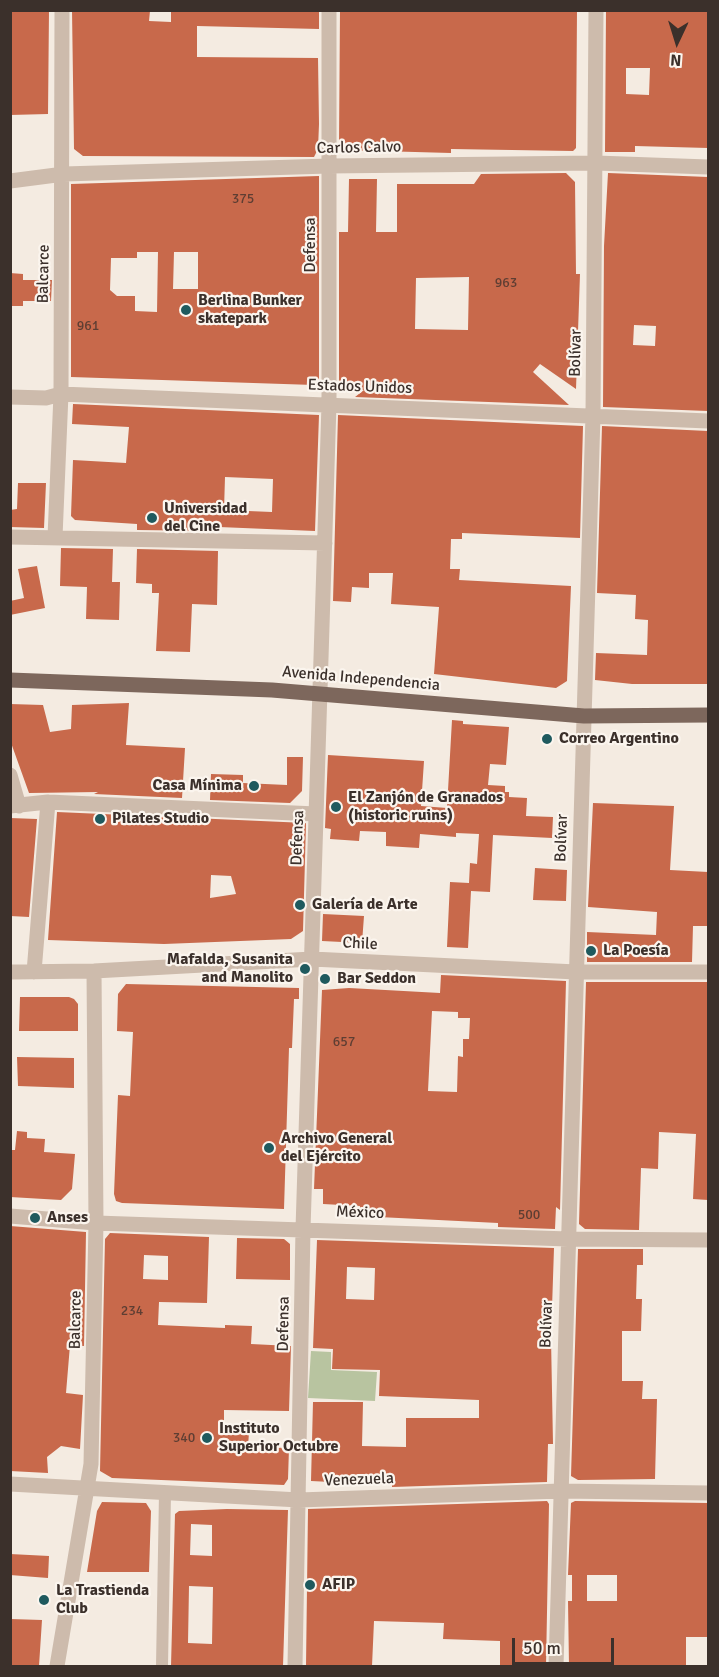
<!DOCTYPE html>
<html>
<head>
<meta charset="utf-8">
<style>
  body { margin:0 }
  #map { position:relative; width:719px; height:1677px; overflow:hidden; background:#f4ebe1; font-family:Signika,sans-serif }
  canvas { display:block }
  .frame { position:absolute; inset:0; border:12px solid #3b302b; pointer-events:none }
  .north { position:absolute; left:647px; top:12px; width:60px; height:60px; -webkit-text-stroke:4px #fbf5ee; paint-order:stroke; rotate:184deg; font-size:16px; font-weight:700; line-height:24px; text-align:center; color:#3b302b }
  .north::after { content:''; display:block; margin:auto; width:21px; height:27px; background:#3b302b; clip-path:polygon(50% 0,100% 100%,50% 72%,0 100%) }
  .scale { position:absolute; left:512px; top:1638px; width:102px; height:27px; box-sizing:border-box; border:3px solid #3b302b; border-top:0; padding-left:8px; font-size:18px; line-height:21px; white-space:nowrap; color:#3b302b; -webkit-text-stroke:4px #fbf5ee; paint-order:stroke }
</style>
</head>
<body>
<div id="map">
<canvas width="719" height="1677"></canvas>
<div class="frame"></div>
<div class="north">N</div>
<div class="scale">50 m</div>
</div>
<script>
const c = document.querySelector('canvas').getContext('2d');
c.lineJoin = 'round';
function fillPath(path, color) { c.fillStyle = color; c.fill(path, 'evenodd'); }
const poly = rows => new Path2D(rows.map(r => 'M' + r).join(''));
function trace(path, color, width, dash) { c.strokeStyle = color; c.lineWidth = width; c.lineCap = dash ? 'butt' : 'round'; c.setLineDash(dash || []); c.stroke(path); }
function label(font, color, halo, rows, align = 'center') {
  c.font = font + ' Signika,sans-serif'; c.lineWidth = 4.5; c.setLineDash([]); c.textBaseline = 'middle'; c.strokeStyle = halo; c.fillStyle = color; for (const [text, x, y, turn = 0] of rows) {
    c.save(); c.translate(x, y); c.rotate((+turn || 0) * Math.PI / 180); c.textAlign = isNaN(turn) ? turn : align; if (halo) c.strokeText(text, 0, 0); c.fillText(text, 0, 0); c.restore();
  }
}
fillPath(poly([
  [311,1351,331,1352,331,1370,377,1372,375,1401,308,1398]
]), '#b8c4a0');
fillPath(poly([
  [10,10,49,10,48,114,10,115],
  [72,10,150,11,149,21,171,22,171,10,319,10,319,29,197,26,197,57,318,58,319,124,318,149,314,157,83,156,74,149],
  [340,10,577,10,576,148,573,151,451,149,451,153,343,150,339,145],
  [606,10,708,10,708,148,635,146,635,152,605,152],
  [626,68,650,68,649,95,626,94],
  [566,173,575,182,576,274,580,274,576,389,540,364,533,372,569,405,355,397,364,390,339,389,339,232,348,232,349,179,377,179,376,232,397,232,397,184,474,184,481,174],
  [469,277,468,330,415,329,416,278],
  [608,173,708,177,708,411,603,407,604,246],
  [634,325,656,326,655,346,633,345],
  [319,176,319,378,314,385,71,377,71,184],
  [137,252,158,252,157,312,135,311,135,296,117,296,110,290,111,258,137,258],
  [174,252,198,252,198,289,173,289],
  [10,273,23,274,23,280,52,280,51,301,23,301,23,306,10,306],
  [73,404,319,415,315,531,219,527,219,531,137,530,137,524,75,520,71,516,73,460,126,463,129,427,72,424],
  [225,477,273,479,272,512,224,510],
  [338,415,583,426,580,538,462,533,462,539,451,539,450,569,460,569,459,580,571,586,567,681,556,688,434,674,439,607,391,604,393,573,369,573,369,588,352,587,351,602,333,601],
  [602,426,708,431,708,684,632,684,595,680,596,653,647,655,648,620,635,619,636,595,597,593],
  [18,483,46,483,44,528,10,527,10,510,17,509],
  [61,548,113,549,112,582,120,582,119,620,86,619,87,587,60,586],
  [137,549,218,551,217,605,192,604,190,652,156,651,159,593,152,593,152,584,136,583],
  [37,566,45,608,10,615,10,601,24,598,18,569],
  [129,703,126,745,185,748,182,798,94,794,98,792,29,793,10,740,10,704,43,705,50,732,71,729,72,705],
  [452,720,463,721,463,724,509,727,506,765,490,764,488,785,505,786,505,792,509,792,509,797,527,798,526,816,553,817,552,838,493,835,490,892,471,891,468,948,447,947,450,882,469,883,470,863,477,864,479,834,456,833,456,837,420,834,419,848,386,846,386,832,360,831,359,841,330,839,331,829,325,828,328,755,424,761,421,806,447,808],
  [287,757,303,757,302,791,290,803,210,800,211,774,243,775,243,783,287,785],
  [593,803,674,806,670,870,708,872,708,926,693,926,692,962,587,962,587,932,656,935,657,912,588,907],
  [57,812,306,823,303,931,291,939,164,944,48,940],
  [211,875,231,876,236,894,210,898],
  [10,818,37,819,29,917,10,916],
  [535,868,567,870,566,901,533,900],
  [323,914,364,916,362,943,322,941],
  [441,975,566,981,560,1210,556,1207,555,1229,498,1227,498,1223,359,1216,360,1206,323,1204,323,1189,314,1189,322,990,349,988,440,993],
  [432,1011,458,1012,458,1018,470,1018,469,1039,463,1039,463,1057,458,1056,457,1092,428,1091],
  [586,982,708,982,708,1200,693,1199,696,1134,659,1132,658,1169,641,1168,639,1230,585,1229,579,1224],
  [126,984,299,988,299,999,294,999,292,1048,289,1048,284,1209,122,1203,116,1201,114,1194,118,1095,130,1096,133,1032,117,1031,118,994],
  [20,997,69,997,74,999,78,1004,78,1031,19,1031],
  [17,1057,74,1058,74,1088,18,1086],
  [17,1131,27,1132,27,1138,45,1139,44,1152,75,1154,72,1189,61,1200,10,1197,10,1150,15,1150],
  [10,1226,86,1232,84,1346,70,1345,66,1393,83,1395,80,1449,61,1446,47,1457,48,1473,10,1471],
  [110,1233,209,1237,207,1303,159,1302,158,1325,225,1328,225,1325,252,1326,251,1344,291,1346,289,1411,224,1410,224,1430,249,1432,248,1447,289,1448,288,1479,284,1485,112,1478,100,1471,105,1239],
  [144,1255,168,1256,168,1280,143,1279],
  [237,1238,284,1239,290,1244,290,1280,236,1279],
  [317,1240,554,1248,551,1338,553,1444,548,1444,547,1482,392,1487,392,1485,311,1481,313,1402,363,1402,362,1446,406,1447,406,1418,479,1418,479,1400,379,1396,380,1370,332,1369,333,1349,313,1348],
  [347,1267,375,1268,374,1300,346,1299],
  [578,1249,643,1249,643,1265,637,1265,636,1299,642,1299,641,1331,622,1331,622,1381,643,1381,642,1399,657,1399,655,1479,578,1480,571,1476],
  [547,1501,549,1504,546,1666,500,1666,500,1641,443,1639,444,1623,374,1621,372,1666,306,1666,308,1509],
  [575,1501,708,1503,708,1637,686,1637,686,1666,569,1666,568,1601,572,1601,572,1575,568,1575,571,1503],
  [587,1575,617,1575,617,1601,587,1601],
  [102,1502,146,1503,151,1511,149,1572,87,1572,97,1511],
  [227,1509,288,1510,283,1666,171,1666,175,1514,179,1511],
  [191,1524,212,1525,212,1556,190,1555],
  [189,1586,213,1587,212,1644,188,1643],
  [10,1554,49,1556,48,1578,10,1575],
  [10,1619,42,1620,39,1666,10,1666]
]), '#c8694b');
trace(poly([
  [162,1666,165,1493]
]), '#cdbbac', 12);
trace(poly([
  [10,181,64,174,329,166,596,163,708,167],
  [10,397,46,398,61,394,708,421],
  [10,537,325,543],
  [55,537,61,394,62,10],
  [10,775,19,806],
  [10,806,48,802,316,814],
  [10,972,94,971,312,959,576,972,708,972],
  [34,972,48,802],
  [10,1216,96,1223,568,1239,708,1240],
  [10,1484,299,1500,561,1491,708,1493],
  [57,1666,91,1464,96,1223,94,971],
  [295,1666,303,1229,329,404,329,10],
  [556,1666,593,415,596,10]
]), '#cdbbac', 15);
trace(poly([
  [10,680,272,690,584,716,708,715]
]), '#7d675c', 15);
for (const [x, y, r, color] of [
  [186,310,6,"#1f5a5e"],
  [152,518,6,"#1f5a5e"],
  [547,739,6,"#1f5a5e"],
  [254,786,6,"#1f5a5e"],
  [336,807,6,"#1f5a5e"],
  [100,819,6,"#1f5a5e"],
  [300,905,6,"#1f5a5e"],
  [591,951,6,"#1f5a5e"],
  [305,969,6,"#1f5a5e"],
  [325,979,6,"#1f5a5e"],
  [269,1148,6,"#1f5a5e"],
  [35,1218,6,"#1f5a5e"],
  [207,1438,6,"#1f5a5e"],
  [310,1585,6,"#1f5a5e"],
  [44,1600,6,"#1f5a5e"]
]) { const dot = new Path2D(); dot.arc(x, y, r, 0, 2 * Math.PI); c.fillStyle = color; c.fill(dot); trace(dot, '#fbf5ee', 2); }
label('14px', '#5e3e33', null, [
  ["375",243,199],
  ["963",506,283],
  ["961",88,326],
  ["657",344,1042],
  ["500",529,1215],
  ["234",132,1311],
  ["340",184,1438]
]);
label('16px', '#3b302b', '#fbf5ee', [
  ["Carlos Calvo",359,148,-1],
  ["Defensa",311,245,-90],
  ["Balcarce",44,274,-89],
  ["Bolívar",576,353,-89],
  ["Estados Unidos",360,387,2],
  ["Avenida Independencia",361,679,5],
  ["Defensa",298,838,-88],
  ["Bolívar",562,838,-88],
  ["Chile",360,944,3],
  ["México",360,1213,2],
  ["Balcarce",76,1320,-89],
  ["Defensa",284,1324,-89],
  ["Bolívar",547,1324,-88],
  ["Venezuela",359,1480,-2]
]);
label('bold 16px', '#3b302b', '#fbf5ee', [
  ["Berlina Bunker",198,301],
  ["skatepark",198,319],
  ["Universidad",164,509],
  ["del Cine",164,527],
  ["Correo Argentino",559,739],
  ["Casa Mínima",242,786,"right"],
  ["El Zanjón de Granados",348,798],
  ["(historic ruins)",348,816],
  ["Pilates Studio",112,819],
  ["Galería de Arte",312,905],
  ["La Poesía",603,951],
  ["Mafalda, Susanita",293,960,"right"],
  ["and Manolito",293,978,"right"],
  ["Bar Seddon",337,979],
  ["Archivo General",281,1139],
  ["del Ejército",281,1157],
  ["Anses",47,1218],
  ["Instituto",219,1429],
  ["Superior Octubre",219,1447],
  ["AFIP",322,1585],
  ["La Trastienda",56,1591],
  ["Club",56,1609]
], 'left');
</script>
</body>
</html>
